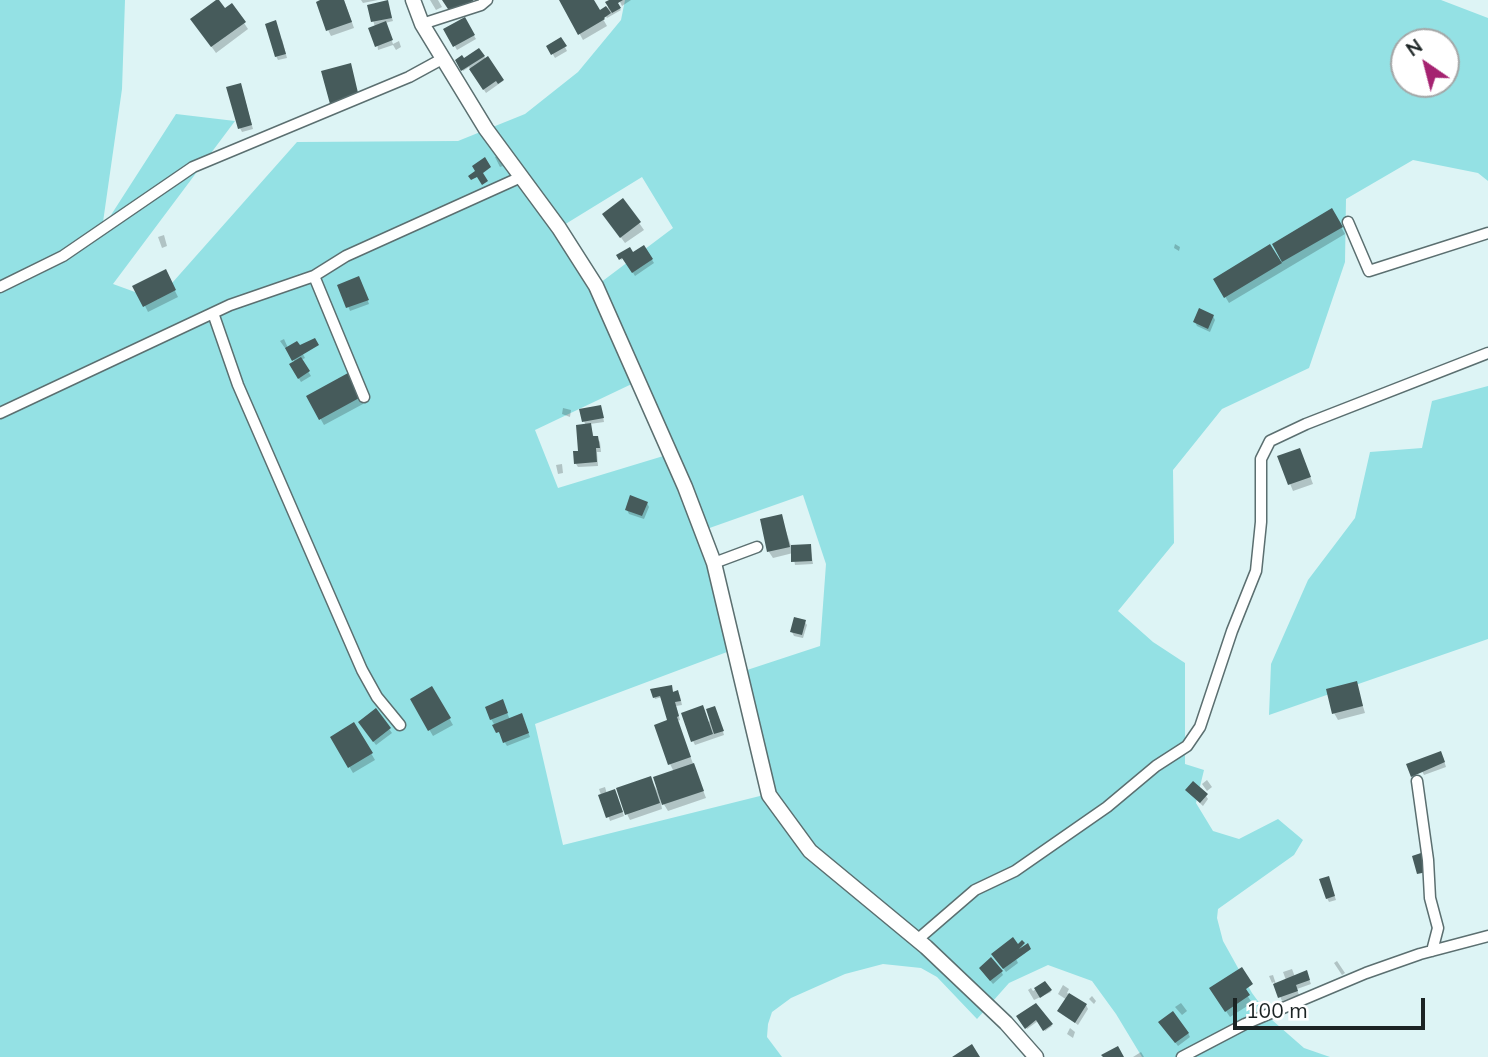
<!DOCTYPE html>
<html>
<head>
<meta charset="utf-8">
<style>
  body { margin:0 }
  #map { position:relative; width:1488px; height:1057px; overflow:hidden; background:#ddf4f5; font-family:Mulish,sans-serif }
  canvas { display:block }
  .north { position:absolute; left:1390px; top:28px; width:70px; height:70px; box-sizing:border-box; background:#fff; border:2px solid #a4a7a7; border-radius:50%; rotate:325deg; font-size:19px; font-weight:700; line-height:28px; text-align:center; color:#1b2323 }
  .north::after { content:''; display:block; margin:auto; width:24px; height:32px; background:#a52371; clip-path:polygon(50% 0,100% 100%,50% 72%,0 100%) }
  .scale { position:absolute; left:1233px; top:998px; width:192px; height:32px; box-sizing:border-box; border:4px solid #1b2323; border-top:0; padding-left:9px; font-size:21px; line-height:24px; white-space:nowrap; color:#1b2323; -webkit-text-stroke:5px #fff; paint-order:stroke }
</style>
</head>
<body>
<div id="map">
<canvas width="1488" height="1057"></canvas>
<div class="north">N</div>
<div class="scale">100 m</div>
</div>
<script>
const c = document.querySelector('canvas').getContext('2d');
c.lineJoin = 'round';
function fillPath(path, color) { c.fillStyle = color; c.fill(path, 'evenodd'); }
const poly = rows => new Path2D(rows.map(r => 'M' + r).join(''));
function trace(path, color, width, dash) { c.strokeStyle = color; c.lineWidth = width; c.lineCap = dash ? 'butt' : 'round'; c.setLineDash(dash || []); c.stroke(path); }
fillPath(poly([
  [0,0,125,0,122,89,102,229,176,114,235,121,113,284,157,300,297,142,458,141,525,114,578,72,621,20,625,0,1441,0,1488,18,1488,181,1478,173,1413,160,1346,199,1345,262,1309,368,1222,409,1173,470,1174,543,1118,611,1153,642,1185,663,1185,764,1204,770,1196,803,1213,831,1239,839,1278,819,1303,840,1294,855,1218,909,1217,918,1223,941,1252,993,1272,1020,1304,1048,1330,1057,1142,1057,1116,1014,1092,981,1048,965,1009,983,977,1019,937,977,921,968,883,964,845,974,791,998,772,1012,768,1024,767,1037,782,1057,0,1057],
  [1404,42,1446,42,1446,84,1404,84],
  [642,177,673,228,596,286,559,228],
  [638,381,670,454,558,488,535,430],
  [803,495,826,564,820,646,741,672,768,794,563,845,535,724,735,649,701,531],
  [1488,386,1488,639,1269,715,1271,664,1308,580,1355,518,1370,452,1422,448,1432,401]
]), '#94e1e4');
fillPath(poly([
  [326,0,344,0,354,28,331,36,328,30],
  [361,0,378,0,363,3],
  [430,0,438,0,442,7,436,10],
  [561,0,592,0,607,26,583,40],
  [612,0,621,10,607,18,602,11,610,6],
  [619,0,631,0,622,6],
  [387,2,393,21,385,23,393,44,399,41,401,47,396,50,393,45,378,50,375,27,369,6],
  [464,19,476,39,457,50,446,30],
  [244,23,248,29,216,53,196,25],
  [282,39,287,58,278,60,276,56],
  [561,39,567,51,555,58,548,46],
  [479,50,503,81,486,93,469,67,463,71,457,61,464,61],
  [242,89,253,129,242,132,240,128],
  [498,155,503,166,500,167,495,157],
  [623,200,644,230,625,243,608,220],
  [1332,211,1345,234,1229,303,1215,280,1281,261,1274,245],
  [164,235,167,246,162,248,158,237],
  [1175,244,1180,247,1179,251,1174,248],
  [644,247,654,263,635,276,624,258,621,260,619,256,632,254],
  [165,271,178,297,148,312,135,286],
  [361,282,369,304,350,311,340,286],
  [1213,316,1215,320,1210,332,1197,326,1195,322],
  [284,339,288,348,297,343,305,358,301,360,311,376,301,382,291,365,295,362,280,341],
  [348,376,363,404,324,425,308,397],
  [563,408,571,410,570,417,562,414],
  [602,411,604,422,590,424,594,438,597,438,600,442,601,452,597,452,598,466,578,467,576,464,586,426,584,421],
  [1300,450,1313,484,1293,491,1279,457],
  [562,464,563,473,558,474,556,465],
  [647,503,649,507,644,519,629,514,627,510],
  [781,516,791,546,810,545,813,564,795,565,793,553,773,558,769,552,762,521],
  [804,621,807,625,803,638,794,636,792,632],
  [1356,683,1365,713,1338,720,1334,713],
  [432,688,453,725,433,736,412,700],
  [652,690,678,692,680,696,682,705,676,706,680,720,677,721,706,798,668,811,660,798,662,809,630,820,627,814,650,778,658,792,674,772,670,764,670,721,662,697,655,699],
  [504,705,510,720,523,719,530,737,507,746,491,719],
  [376,711,392,733,376,745,362,726],
  [717,712,724,735,695,745,693,741],
  [354,724,375,760,353,773,332,737],
  [1443,757,1446,767,1424,775,1422,771],
  [1207,780,1212,787,1207,791,1202,784],
  [605,787,607,794,617,795,624,816,610,821,599,789],
  [1190,794,1206,796,1208,799,1203,806],
  [1330,882,1336,900,1329,902,1327,898],
  [996,958,1016,959,1018,963,1006,972],
  [1337,961,1345,973,1342,975,1334,963],
  [1292,969,1295,977,1308,976,1311,984,1297,989,1299,995,1282,1001,1274,982,1272,983,1269,976,1273,975,1276,984,1286,980,1283,972],
  [1001,971,1003,975,993,984,983,972],
  [1234,974,1252,1003,1230,1017,1211,989],
  [1045,983,1051,992,1034,1000,1028,990,1031,988,1033,991],
  [1063,985,1069,989,1067,993,1086,1005,1088,1009,1078,1025,1059,1011,1067,1000,1058,994],
  [1092,996,1096,1001,1094,1004,1089,999],
  [1181,1003,1187,1011,1182,1015,1175,1007],
  [1036,1006,1052,1026,1045,1031,1038,1021,1027,1029,1019,1016],
  [1163,1026,1188,1033,1190,1037,1178,1046],
  [1070,1028,1075,1032,1073,1038,1067,1034],
  [1141,1052,1144,1057,1133,1057]
]), '#0003');
fillPath(poly([
  [216,0,219,0,225,8,232,3,246,22,211,47,190,19],
  [320,0,344,0,352,22,326,31,316,2],
  [388,0,392,18,371,22,367,5],
  [442,0,474,0,452,15],
  [559,0,594,0,600,10,606,6,611,13,604,18,605,19,578,35],
  [609,0,623,0,618,3,621,8,612,13,605,2],
  [465,17,475,35,453,47,443,29],
  [276,20,286,54,275,57,265,24],
  [386,21,393,40,375,47,368,28],
  [561,37,567,46,551,55,546,46],
  [479,48,485,56,461,71,455,60,462,55,464,58],
  [488,56,504,80,498,84,496,81,483,90,469,69],
  [351,63,359,97,330,104,321,71],
  [241,83,252,125,238,129,226,87],
  [485,157,491,167,483,173,488,181,482,185,477,177,471,180,468,176,475,171,472,166],
  [623,198,641,222,620,238,602,214],
  [1332,208,1343,227,1282,262,1272,244],
  [1270,244,1282,263,1224,298,1213,279],
  [644,245,653,259,632,273,622,258,619,260,616,255,630,247,633,252],
  [166,269,176,290,143,307,132,286],
  [359,276,369,300,346,308,337,285],
  [1199,308,1214,315,1208,329,1193,322],
  [315,338,319,345,292,361,285,348,297,341,300,345],
  [301,357,310,371,298,379,289,364],
  [348,373,361,397,319,420,306,396],
  [601,405,604,418,582,422,579,409],
  [591,423,593,436,598,436,600,448,596,448,597,462,574,464,573,451,578,451,576,425],
  [1300,448,1311,477,1288,485,1277,456],
  [630,495,648,502,642,516,625,510],
  [782,514,790,547,767,552,760,519],
  [811,544,812,561,791,562,791,545],
  [794,617,806,620,802,635,790,632],
  [1357,681,1363,706,1332,714,1326,689],
  [672,685,673,692,678,690,681,701,675,702,679,716,677,717,691,757,668,765,654,725,667,720,660,696,653,698,650,689],
  [432,686,451,718,428,731,410,699],
  [503,699,508,713,490,720,485,707],
  [703,705,713,734,691,742,681,713],
  [715,706,724,731,714,734,706,709],
  [376,708,391,728,373,742,358,722],
  [522,713,529,733,503,743,499,732,496,733,492,725],
  [354,722,373,753,348,768,330,737],
  [1441,751,1445,762,1411,777,1406,764],
  [694,763,704,791,662,805,653,777],
  [651,776,660,803,625,815,616,788],
  [1193,781,1208,794,1200,803,1185,790],
  [615,789,623,812,606,818,598,795],
  [1421,853,1427,872,1417,874,1412,856],
  [1329,876,1335,896,1326,899,1319,879],
  [1013,937,1018,944,1022,940,1025,943,1019,949,1028,943,1031,949,1003,969,991,954],
  [991,957,1003,971,990,981,979,968],
  [1242,967,1253,984,1246,989,1250,995,1225,1012,1209,988],
  [1307,970,1310,980,1296,985,1298,991,1278,998,1273,984],
  [1045,981,1052,990,1040,998,1034,988],
  [1069,993,1087,1004,1075,1023,1057,1011],
  [1036,1003,1053,1024,1043,1031,1036,1020,1025,1029,1016,1016],
  [1173,1011,1189,1033,1175,1043,1158,1022],
  [972,1044,980,1057,952,1057],
  [1118,1046,1124,1057,1103,1057,1101,1055]
]), '#465b5b');
const minor = poly([
  [422,24,481,5,487,0],
  [1348,222,1369,271,1488,233],
  [314,276,364,397],
  [0,287,63,256,193,167,409,77,442,59],
  [213,313,238,385,362,670,377,697,400,725],
  [0,413,230,305,314,276,346,256,521,177],
  [714,563,757,547],
  [1417,781,1428,860,1430,898,1438,928,1432,951],
  [917,940,975,890,1015,871,1107,807,1156,766,1187,746,1200,727,1232,631,1256,571,1261,522,1261,459,1270,441,1306,424,1488,353],
  [1182,1057,1245,1024,1366,973,1420,954,1488,936]
]);
const tertiary = poly([
  [413,0,422,24,486,129,559,228,596,286,685,487,714,563,769,795,810,851,926,947,1006,1023,1036,1057]
]);
trace(minor, '#5b6f70', 13);
trace(tertiary, '#5b6f70', 17);
trace(minor, '#fff', 10);
trace(tertiary, '#fff', 14);
</script>
</body>
</html>
